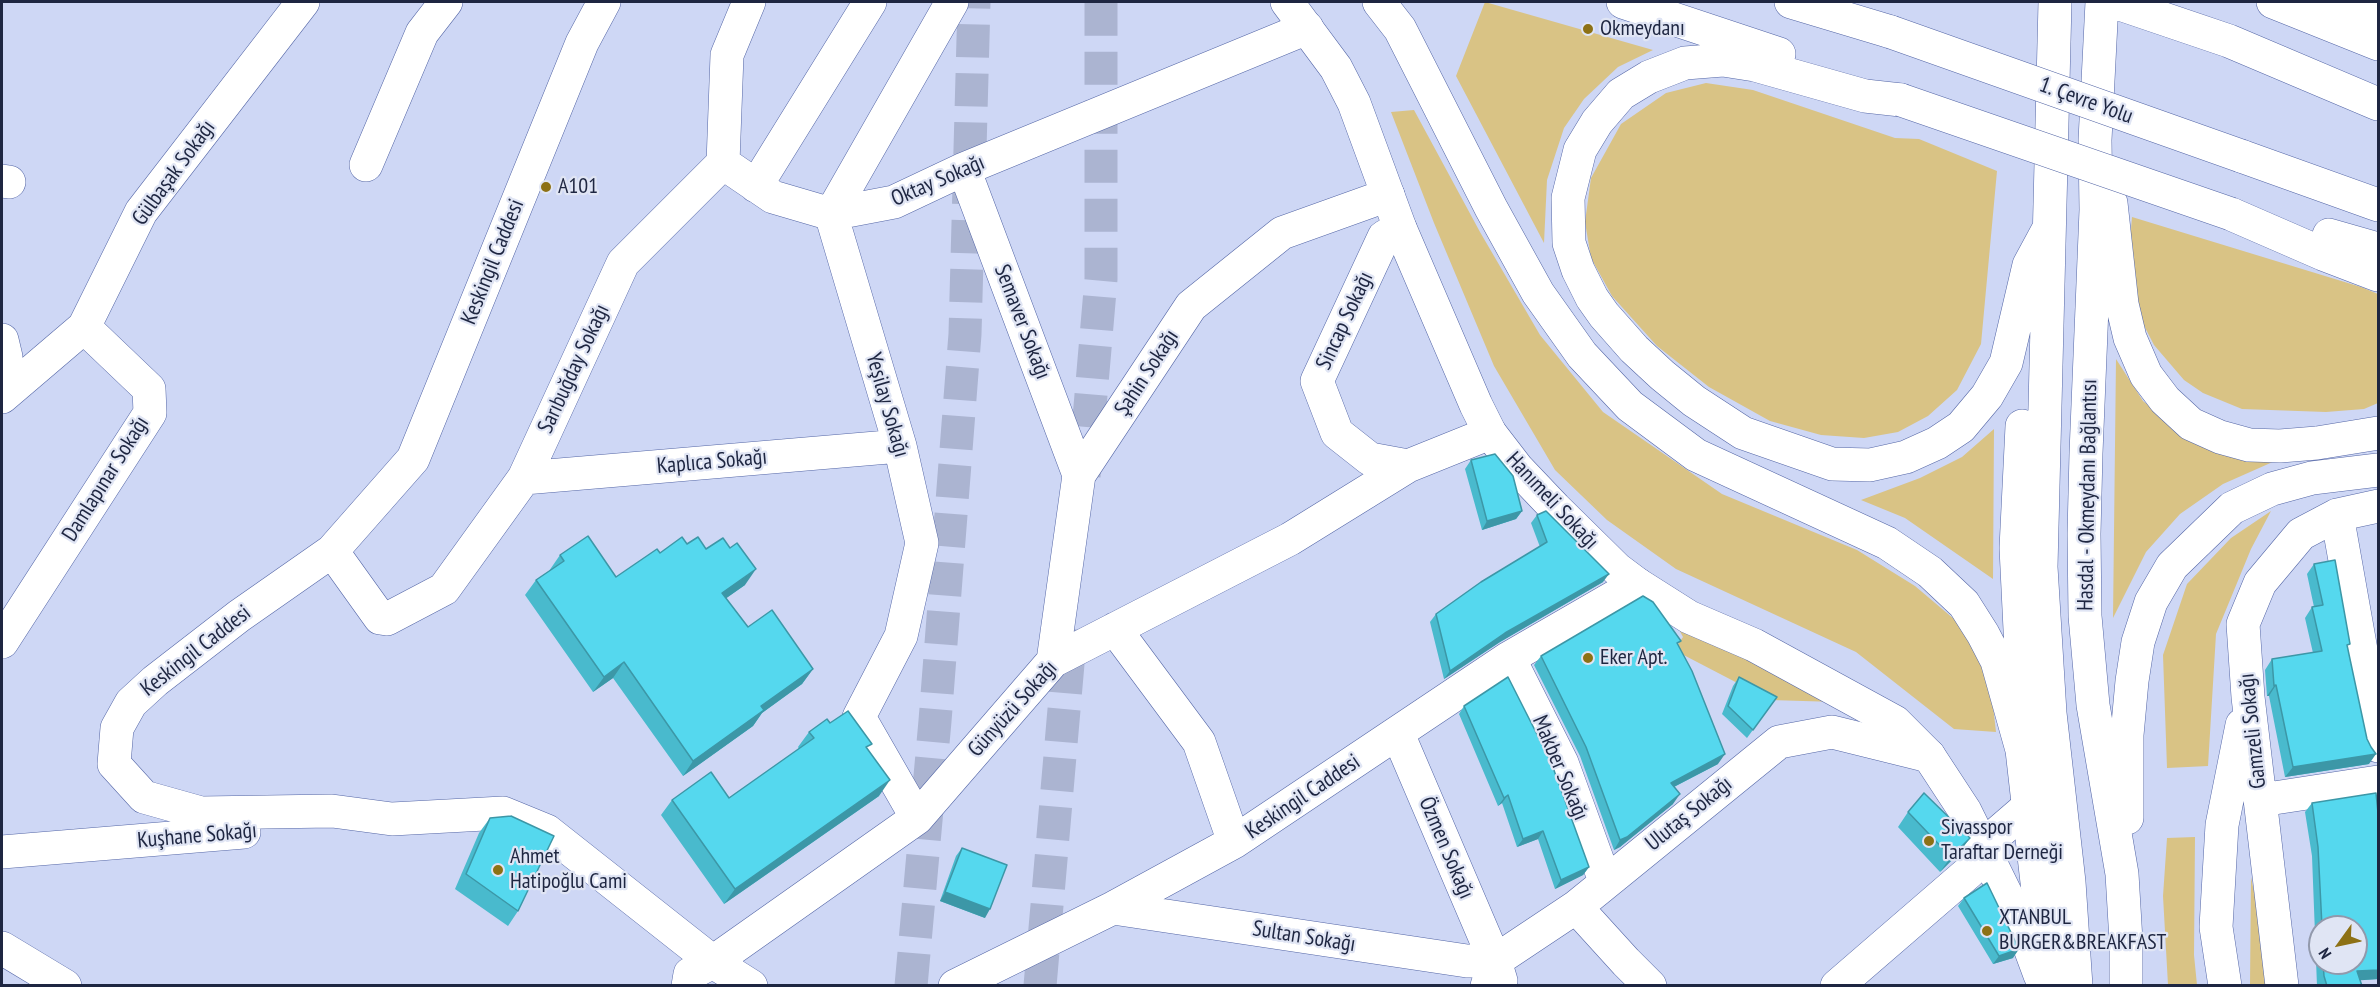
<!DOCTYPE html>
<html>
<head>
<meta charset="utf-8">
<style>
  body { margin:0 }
  #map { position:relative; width:2380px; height:987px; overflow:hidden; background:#ced7f5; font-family:"PT Sans Narrow",sans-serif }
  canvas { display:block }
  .frame { position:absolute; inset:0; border:3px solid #1e2641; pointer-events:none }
  .north { position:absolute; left:2308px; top:915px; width:60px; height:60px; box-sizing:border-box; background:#e0e5f4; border:2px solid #9299ac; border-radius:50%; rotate:237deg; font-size:16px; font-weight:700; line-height:24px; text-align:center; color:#1e2641 }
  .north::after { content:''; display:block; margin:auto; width:21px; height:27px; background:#8d7115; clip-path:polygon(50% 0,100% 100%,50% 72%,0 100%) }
</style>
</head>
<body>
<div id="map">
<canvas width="2380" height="987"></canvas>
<div class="frame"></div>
<div class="north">N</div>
</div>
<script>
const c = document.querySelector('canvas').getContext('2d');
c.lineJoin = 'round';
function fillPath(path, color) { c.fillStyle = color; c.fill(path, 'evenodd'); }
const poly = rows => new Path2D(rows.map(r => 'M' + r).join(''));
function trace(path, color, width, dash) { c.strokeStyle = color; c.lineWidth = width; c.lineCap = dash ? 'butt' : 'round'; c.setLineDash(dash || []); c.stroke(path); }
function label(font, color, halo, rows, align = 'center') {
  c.font = font + ' "PT Sans Narrow",sans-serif'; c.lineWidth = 4.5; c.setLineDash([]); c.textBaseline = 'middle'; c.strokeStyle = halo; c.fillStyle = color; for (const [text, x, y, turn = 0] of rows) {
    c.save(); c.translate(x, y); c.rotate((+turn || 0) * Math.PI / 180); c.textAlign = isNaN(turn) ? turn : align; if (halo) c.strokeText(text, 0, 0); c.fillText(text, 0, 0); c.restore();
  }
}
fillPath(poly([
  [1485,2,1653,50,1618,67,1584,99,1564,128,1547,180,1544,243,1456,76],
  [1706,83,1753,90,1895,138,1919,139,1997,171,1981,344,1957,390,1928,416,1898,432,1864,438,1821,435,1770,421,1709,387,1657,346,1612,296,1591,258,1585,222,1591,178,1621,124,1666,93],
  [1414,110,1480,232,1540,335,1603,412,1722,494,1857,550,1915,586,1954,619,1979,652,1992,697,1996,732,1954,729,1856,652,1676,569,1607,520,1555,470,1494,366,1434,223,1391,112],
  [2132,217,2361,287,2378,294,2378,403,2364,409,2326,412,2242,409,2203,393,2184,380,2154,345,2137,312,2129,254],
  [2116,359,2143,401,2178,430,2284,457,2223,484,2180,514,2146,552,2113,618],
  [1994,429,1993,579,1905,518,1861,500,1920,478,1962,457],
  [2271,511,2251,549,2216,634,2208,766,2167,768,2163,655,2187,584,2231,538],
  [1675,622,1836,702,1770,700,1674,650,1683,637],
  [2195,837,2194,955,2197,985,2168,985,2163,896,2167,838],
  [2251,877,2273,985,2250,985]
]), '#d9c385');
trace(poly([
  [1084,476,1101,279,1101,2],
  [911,986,935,721,965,334,974,2],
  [1040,986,1071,629]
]), '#abb4d1', 33, [33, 16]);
const minor = poly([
  [604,2,582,43,413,459,332,551,239,616,155,681,131,703,117,728,114,764,144,797,201,813,332,811,392,819,503,813,547,831,713,962,751,986],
  [749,2,727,55,723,163,773,197,831,214,894,202,964,169,1307,28],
  [366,165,422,33,446,2],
  [964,169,1079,475],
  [2,181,9,182],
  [756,186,870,2],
  [1400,228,1384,237,1317,381,1337,433,1370,459,1408,466,1490,433],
  [2,340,6,357,2,368],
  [2,397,84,327,141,212,303,2],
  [524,478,900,446],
  [2337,515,2378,746],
  [332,551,380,618,387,619,444,589,524,478,623,263,723,163],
  [1115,629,1199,742,1234,842],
  [2,642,150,413,149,389,84,327],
  [1509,658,1562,763,1605,881],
  [1053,661,1079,475,1191,306,1282,233,1388,195],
  [1398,734,1495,961,1501,981],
  [2261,800,2378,782],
  [917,818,859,717,901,636,922,543,900,446,831,214,952,2],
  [2,852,244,832],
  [1576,907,1626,962,1650,986],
  [1113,908,1467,961,1495,961],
  [2,948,65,986],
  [688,986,690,974,713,962,917,818,1053,661,1290,539,1408,466],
  [955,986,1113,908,1234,842,1509,658,1637,584],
  [1487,986,1495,961,1576,907,1779,742,1832,732,1929,756],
  [1837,986,1969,872,1983,851],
  [2225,986,2216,927,2222,825,2242,725],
  [2282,986,2248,697,2243,624,2260,583,2301,534,2337,515,2378,506]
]);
const major = poly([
  [1287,2,1336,68,1354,103,1400,228,1476,405,1490,433,1517,468,1555,508,1617,569,1637,584,1689,617,1754,645,1895,722,1929,756,1965,811,2023,929,2040,975],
  [1983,851,1999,832,2028,807]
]);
const highway = poly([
  [1379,2,1400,29,1491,208,1538,293,1582,355,1630,406,1696,455,1887,543,1930,572,1964,604,1983,634,1997,661,2022,750],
  [1623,2,1779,54],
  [1791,2,1891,32],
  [2055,2,2041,567,2050,713,2069,882,2076,986],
  [2102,2,2095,140,2096,210,2086,453,2084,534,2085,616,2093,705,2122,874,2126,941,2126,986],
  [2114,2,2229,41,2378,104],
  [2273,2,2378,44],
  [2328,5,2378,18],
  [1901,100,1865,96,1755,65,1723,60,1685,63,1649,77,1621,94,1597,122,1580,150,1568,198,1569,243,1578,270,1592,298,1604,315,1634,349,1662,375,1694,401,1743,433,1832,464,1870,465,1906,457,1937,443,1961,427,1987,396,2006,363,2029,265,2049,228],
  [2241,156,2378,205],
  [2111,203,2122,304,2130,338,2146,375,2165,400,2191,424,2220,437,2249,445,2280,446,2317,443,2378,433],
  [2231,214,2323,254,2378,275],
  [2329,235,2378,249],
  [2022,426,2016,548,2023,691,2022,750,2039,900,2044,986],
  [2127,818,2127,735,2132,681,2138,642,2151,602,2172,566,2232,508,2272,489,2312,478,2378,470]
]);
trace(minor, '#5466a6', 34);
trace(major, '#5466a6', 34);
trace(highway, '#5466a6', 34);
trace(minor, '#fff', 33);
trace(major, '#fff', 33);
trace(highway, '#fff', 33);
const highwayBridge = poly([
  [1891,32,2241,156],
  [1901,100,2231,214]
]);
trace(highwayBridge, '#5466a6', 34, []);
trace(highwayBridge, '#fff', 33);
fillPath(poly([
  [1471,460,1522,511,1516,519,1482,530,1465,469],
  [1537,515,1603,582,1500,642,1444,679,1430,622,1436,614,1540,547,1531,523],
  [687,544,706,549,745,585,726,598,748,627,813,669,802,684,762,713,753,726,683,776,613,678,593,692,525,595,536,580,549,571,560,555,616,577,660,553],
  [2314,564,2347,648,2369,764,2285,777,2269,696,2267,696,2265,670,2272,659,2313,653,2305,618,2312,607,2314,607,2307,574],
  [1678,645,1718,764,1674,787,1673,804,1620,847,1614,850,1580,756,1534,665,1541,656],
  [1739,677,1777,697,1747,738,1722,714,1733,686],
  [1464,706,1589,867,1583,875,1555,889,1538,839,1517,847,1502,803,1498,806,1459,714],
  [830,723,868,749,879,796,724,904,661,815,672,800,729,798,799,749,798,747,809,732],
  [2312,803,2379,823,2379,979,2360,980,2362,986,2317,986,2312,856,2305,812],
  [2320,927,2356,927,2356,963,2320,963],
  [1908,812,1959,853,1940,872,1898,827],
  [490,818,518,911,508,926,455,889,479,833],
  [962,848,985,918,940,901,956,856],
  [1964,898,2013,958,1993,964,1958,906]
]), '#49bacd');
fillPath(poly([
  [1522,511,1516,519,1482,530,1487,521],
  [756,569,745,585,711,609,722,593],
  [1609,574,1603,582,1500,642,1444,679,1450,671,1505,633],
  [624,662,613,678,593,692,604,677],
  [813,669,802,684,762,713,753,726,683,776,693,761,761,706],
  [2276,685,2269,696,2267,696,2274,686],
  [1725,754,1718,764,1664,792,1671,783],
  [2376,754,2369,764,2285,777,2293,767],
  [890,780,879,796,724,904,735,889],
  [1680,794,1673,804,1620,847,1614,850,1620,840],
  [1508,795,1502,803,1498,806,1504,798],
  [1543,831,1538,839,1517,847,1523,839],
  [1970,838,1959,853,1940,872,1951,857],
  [1589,867,1583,875,1555,889,1561,880],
  [945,892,990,909,985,918,940,901],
  [2019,949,2013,958,1993,964,1999,956],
  [2379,970,2379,979,2350,981,2357,971]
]), '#3c97a7');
const building = poly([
  [1495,454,1513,476,1522,511,1487,521,1471,460,1495,454],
  [1546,511,1609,574,1505,633,1450,671,1436,614,1481,582,1547,542,1537,515,1546,511],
  [588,536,616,577,657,549,660,553,682,537,687,544,698,537,706,549,723,538,730,548,737,543,756,569,722,593,748,627,772,610,813,669,761,706,764,710,693,761,624,662,604,677,536,580,564,561,560,555,588,536],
  [2335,560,2350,644,2347,645,2367,739,2371,747,2376,754,2293,767,2276,685,2274,686,2272,659,2322,651,2312,607,2323,605,2314,564,2335,560],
  [1643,596,1653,602,1681,641,1677,643,1692,671,1725,754,1671,783,1680,794,1627,837,1620,840,1586,747,1541,656,1643,596],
  [1508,677,1551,762,1589,867,1561,880,1543,831,1523,839,1508,795,1504,798,1464,706,1508,677],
  [1739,677,1777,697,1753,730,1728,706,1739,677],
  [848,711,872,744,866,747,890,780,735,889,672,800,711,772,729,798,814,738,809,732,827,719,830,723,848,711],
  [1924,793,1970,838,1951,857,1908,812,1924,793],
  [2376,793,2379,823,2379,970,2357,971,2362,986,2327,986,2324,976,2323,963,2356,963,2356,927,2322,927,2318,847,2312,803,2376,793],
  [511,816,554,836,518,911,466,874,490,818,511,816],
  [962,848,1007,865,990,909,945,892,962,848],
  [1987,883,2019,949,1999,956,1964,898,1987,883]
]);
fillPath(building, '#55d8ee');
trace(building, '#3c97a7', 1.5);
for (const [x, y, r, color] of [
  [1588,29,6,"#8d7115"],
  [546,187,6,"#8d7115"],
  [1588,658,6,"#8d7115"],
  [1929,841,6,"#8d7115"],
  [498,870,6,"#8d7115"],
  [1987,931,6,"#8d7115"]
]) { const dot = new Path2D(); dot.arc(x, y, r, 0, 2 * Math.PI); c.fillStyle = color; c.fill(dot); trace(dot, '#e0e5f4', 2); }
label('22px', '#1e2641', '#e0e5f4', [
  ["Okmeydanı",1600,29],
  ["A101",558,187],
  ["Eker Apt.",1600,658],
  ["Sivasspor",1941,828],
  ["Taraftar Derneği",1941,853],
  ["Ahmet",510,857],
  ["Hatipoğlu Cami",510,882],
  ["XTANBUL",1999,918],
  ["BURGER&BREAKFAST",1999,943]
], 'left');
label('22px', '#1e2641', '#e0e5f4', [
  ["1. Çevre Yolu",2086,101,20],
  ["Gülbaşak Sokağı",174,173,-54],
  ["Oktay Sokağı",938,181,-23],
  ["Keskingil Caddesi",493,262,-68],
  ["Sincap Sokağı",1345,321,-65],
  ["Semaver Sokağı",1022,322,69],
  ["Sarıbuğday Sokağı",574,369,-65],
  ["Şahin Sokağı",1147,373,-57],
  ["Yeşilay Sokağı",887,405,74],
  ["Kaplıca Sokağı",712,462,-5],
  ["Damlapınar Sokağı",106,479,-58],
  ["Hasdal - Okmeydanı Bağlantısı",2088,495,-89],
  ["Hanımeli Sokağı",1552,501,47],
  ["Keskingil Caddesi",196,651,-38],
  ["Günyüzü Sokağı",1013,709,-48],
  ["Gamzeli Sokağı",2253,731,-96],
  ["Makber Sokağı",1560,768,67],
  ["Keskingil Caddesi",1303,797,-34],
  ["Ulutaş Sokağı",1689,814,-39],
  ["Kuşhane Sokağı",197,836,-5],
  ["Özmen Sokağı",1446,848,67],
  ["Sultan Sokağı",1304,937,9]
]);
</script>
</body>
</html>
